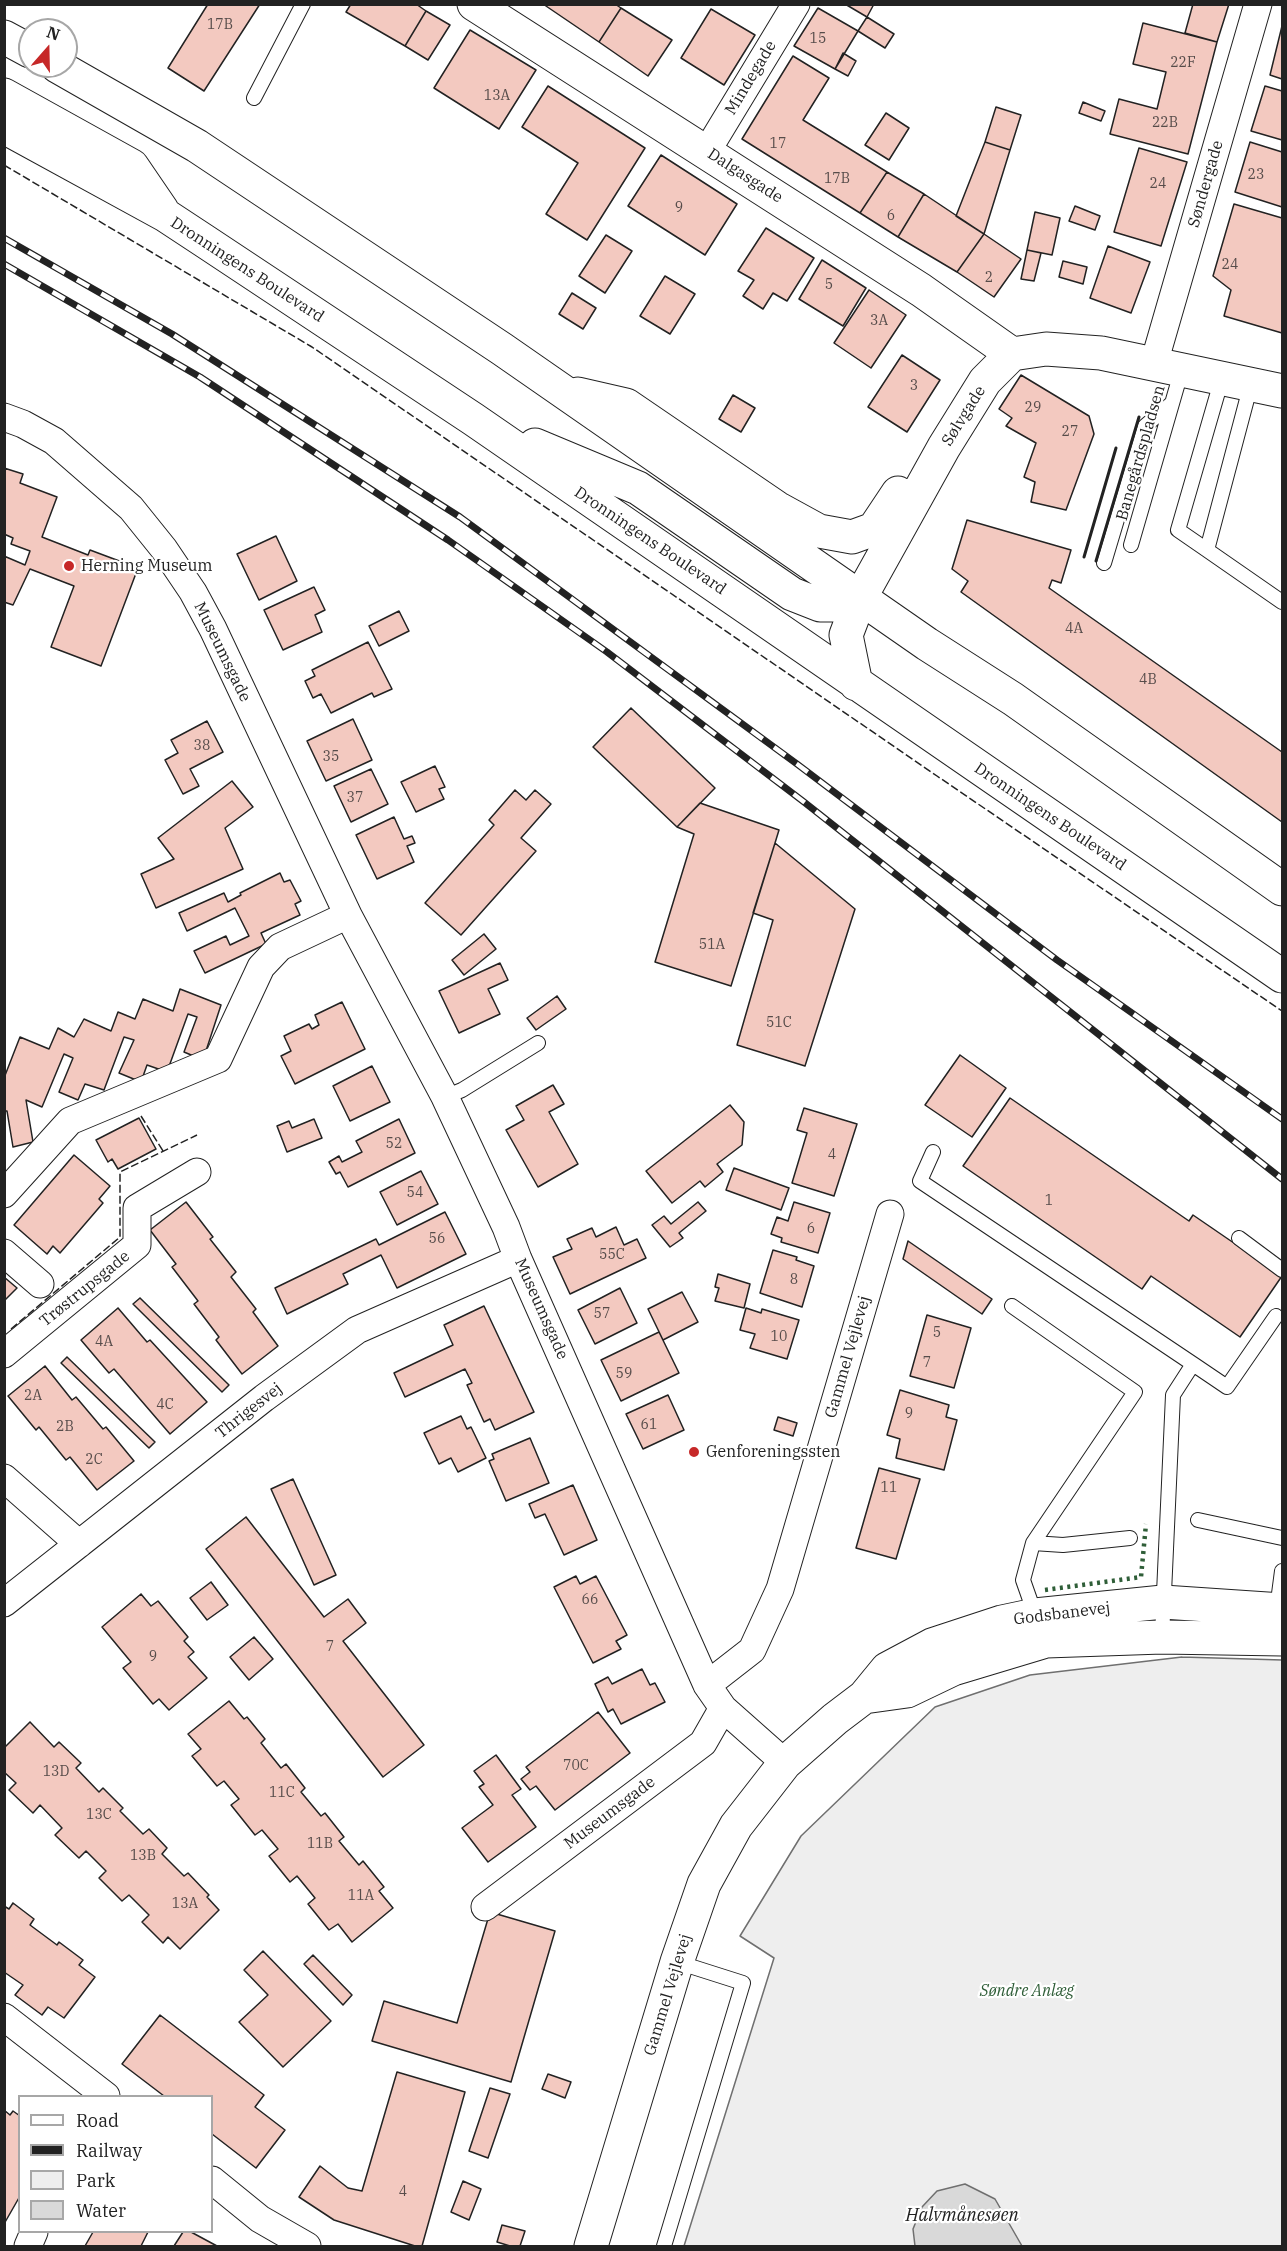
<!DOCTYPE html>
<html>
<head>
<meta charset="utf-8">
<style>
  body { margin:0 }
  #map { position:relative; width:1287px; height:2251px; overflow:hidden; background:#fff; font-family:"IBM Plex Serif",serif }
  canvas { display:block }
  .frame { position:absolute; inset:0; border:6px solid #222; pointer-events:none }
  .legend { position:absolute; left:18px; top:2095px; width:195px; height:138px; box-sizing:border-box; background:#fff; border:2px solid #a7a7a7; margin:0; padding:8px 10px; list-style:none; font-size:18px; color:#222 }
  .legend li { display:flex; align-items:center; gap:12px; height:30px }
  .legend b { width:30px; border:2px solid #a7a7a7 }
  .north { position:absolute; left:18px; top:18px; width:60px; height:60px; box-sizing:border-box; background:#fff; border:2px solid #a7a7a7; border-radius:50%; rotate:20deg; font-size:16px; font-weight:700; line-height:24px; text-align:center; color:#222 }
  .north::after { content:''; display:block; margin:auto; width:21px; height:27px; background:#c62828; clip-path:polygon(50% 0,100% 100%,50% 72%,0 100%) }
</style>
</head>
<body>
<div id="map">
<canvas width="1287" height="2251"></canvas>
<div class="frame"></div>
<ul class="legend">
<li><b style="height:8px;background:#fff"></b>Road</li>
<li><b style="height:8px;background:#222"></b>Railway</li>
<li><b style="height:16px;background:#eee"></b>Park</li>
<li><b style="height:16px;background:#d9d9d9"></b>Water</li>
</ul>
<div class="north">N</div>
</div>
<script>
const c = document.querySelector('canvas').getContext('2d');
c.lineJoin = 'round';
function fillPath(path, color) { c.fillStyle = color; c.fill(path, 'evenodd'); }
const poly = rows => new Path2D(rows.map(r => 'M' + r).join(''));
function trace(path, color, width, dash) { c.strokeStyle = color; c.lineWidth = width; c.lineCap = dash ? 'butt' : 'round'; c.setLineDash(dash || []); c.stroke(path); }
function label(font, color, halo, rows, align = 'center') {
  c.font = font + ' "IBM Plex Serif",serif'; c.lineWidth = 4.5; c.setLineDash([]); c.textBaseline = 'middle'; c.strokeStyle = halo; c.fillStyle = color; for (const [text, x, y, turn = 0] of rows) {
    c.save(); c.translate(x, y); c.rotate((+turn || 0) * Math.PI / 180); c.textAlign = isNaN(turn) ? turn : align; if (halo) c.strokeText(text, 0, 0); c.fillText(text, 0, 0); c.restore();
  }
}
const green = poly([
  [1182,1657,1282,1660,1282,2246,684,2246,774,1958,740,1936,801,1836,935,1707,1030,1675,1182,1657]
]);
fillPath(green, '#eee');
trace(green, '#6f6f6f', 1.5);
const water = poly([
  [965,2184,995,2199,1022,2246,915,2246,913,2229,922,2207,937,2191,965,2184]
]);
fillPath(water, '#d9d9d9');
trace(water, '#6f6f6f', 1.5);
const building = poly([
  [208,4,260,4,204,91,168,68,208,4],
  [351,4,416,4,426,11,405,46,346,12,351,4],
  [543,4,615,4,621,8,599,42,543,4],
  [845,4,874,4,867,17,845,4],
  [1193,4,1229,4,1217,42,1185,33,1193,4],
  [621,8,672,40,648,76,599,42,621,8],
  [818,8,858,31,835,69,794,46,818,8],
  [711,9,755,35,724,85,681,58,711,9],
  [426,11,450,25,428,60,405,46,426,11],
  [867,17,894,34,885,48,858,31,867,17],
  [1143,23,1217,42,1188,154,1110,134,1119,99,1157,109,1166,72,1133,64,1143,23],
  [1282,26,1282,79,1270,75,1282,26],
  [470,30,536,70,499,129,434,88,470,30],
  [843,53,856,61,848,76,835,69,843,53],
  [793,56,829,78,803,120,887,172,860,213,742,139,793,56],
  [548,86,645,148,587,240,546,214,578,163,522,127,548,86],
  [1265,86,1282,91,1282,140,1251,131,1265,86],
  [1083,102,1105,111,1101,121,1079,113,1083,102],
  [996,107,1021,115,1010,150,985,142,996,107],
  [886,113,909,128,889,160,865,145,886,113],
  [985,142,1010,150,984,234,956,216,985,142],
  [1250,142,1282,152,1282,207,1235,192,1250,142],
  [1139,148,1187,162,1161,246,1114,232,1139,148],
  [661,155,737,204,705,255,628,206,661,155],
  [887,172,924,194,898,237,860,213,887,172],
  [924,194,984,234,957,272,898,237,924,194],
  [1234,204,1282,218,1282,333,1224,316,1231,290,1213,276,1234,204],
  [1075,206,1100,216,1095,230,1069,221,1075,206],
  [1035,212,1060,218,1052,255,1027,250,1035,212],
  [766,228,814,258,787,301,773,293,763,309,743,296,754,280,738,271,766,228],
  [984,234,1021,259,994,297,957,272,984,234],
  [606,235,632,251,605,293,579,276,606,235],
  [1108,246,1150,262,1131,313,1090,298,1108,246],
  [1027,250,1041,253,1034,281,1021,279,1027,250],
  [822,260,866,288,843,326,799,299,822,260],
  [1063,261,1087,267,1083,284,1059,277,1063,261],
  [665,276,695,294,670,334,640,316,665,276],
  [869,290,906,315,871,368,834,343,869,290],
  [572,293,596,308,583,329,559,314,572,293],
  [902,355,940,380,907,432,868,407,902,355],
  [1021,375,1089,416,1094,434,1066,510,1031,502,1035,482,1024,477,1036,443,1006,426,1012,418,999,409,1021,375],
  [733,395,755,408,741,432,719,419,733,395],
  [4,468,23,474,20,483,57,497,42,537,88,555,90,550,138,568,101,666,51,647,74,586,30,569,13,605,4,602,4,556,25,565,30,551,11,544,13,538,4,534,4,468],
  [967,520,1071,550,1061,583,1052,580,1049,588,1282,752,1282,822,961,592,968,581,952,569,967,520],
  [276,536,297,581,259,600,237,554,276,536],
  [314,587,325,610,315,615,322,632,283,650,264,610,314,587],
  [399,611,409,631,379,646,369,626,399,611],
  [368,642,392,689,374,697,372,693,331,713,321,694,313,698,305,681,315,676,312,670,368,642],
  [631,708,715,788,677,827,593,747,631,708],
  [353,719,372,760,326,781,307,741,353,719],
  [207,721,223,752,190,769,199,786,183,794,165,760,178,753,171,740,207,721],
  [435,766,445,787,439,789,444,799,416,812,401,782,435,766],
  [371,769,388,804,351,822,334,786,371,769],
  [232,781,253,807,225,828,243,869,156,908,141,874,174,859,158,838,232,781],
  [515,790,526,800,535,790,551,804,521,838,536,851,461,935,425,903,494,825,489,820,515,790],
  [700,803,779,830,731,986,655,962,694,834,677,827,700,803],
  [394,817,404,839,412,836,415,843,407,846,414,862,377,879,356,835,394,817],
  [775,843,855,909,805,1066,737,1045,773,920,753,913,775,843],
  [280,873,284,882,290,880,301,901,295,904,300,915,261,933,266,944,205,973,194,951,226,936,230,945,249,936,235,908,187,931,179,913,224,893,228,902,241,895,240,893,280,873],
  [484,934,496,949,464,975,452,960,484,934],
  [500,963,508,980,488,989,500,1014,459,1033,439,991,500,963],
  [180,989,221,1005,203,1060,184,1052,197,1017,188,1014,167,1072,147,1065,141,1082,119,1073,134,1040,124,1037,104,1090,85,1084,78,1100,59,1092,73,1058,64,1054,42,1107,26,1100,33,1142,13,1147,7,1111,4,1111,4,1078,20,1037,49,1049,58,1028,74,1037,84,1019,111,1031,118,1012,135,1019,143,999,173,1011,180,989],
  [557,996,566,1009,536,1030,527,1018,557,996],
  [342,1002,365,1049,295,1084,281,1056,291,1051,284,1036,309,1024,312,1029,319,1025,315,1015,342,1002],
  [960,1055,1006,1088,972,1137,925,1105,960,1055],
  [372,1066,390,1102,350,1121,333,1086,372,1066],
  [553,1085,564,1104,549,1112,578,1164,538,1187,506,1130,524,1120,516,1106,553,1085],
  [1010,1098,1189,1221,1193,1215,1282,1276,1240,1337,1151,1276,1142,1289,963,1166,1010,1098],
  [730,1105,744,1122,742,1145,717,1164,723,1172,705,1187,700,1181,672,1203,646,1171,730,1105],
  [804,1108,857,1124,834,1196,792,1183,807,1133,797,1130,804,1108],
  [139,1118,156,1149,118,1169,112,1159,108,1162,96,1140,139,1118],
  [314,1119,322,1138,287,1152,277,1126,289,1121,292,1128,314,1119],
  [399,1119,415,1153,348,1187,340,1172,336,1174,329,1162,339,1156,342,1162,362,1152,356,1141,399,1119],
  [74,1155,110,1186,99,1199,103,1203,60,1253,53,1246,47,1254,14,1225,74,1155],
  [734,1168,789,1188,781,1210,726,1190,734,1168],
  [421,1171,438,1204,397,1225,380,1192,421,1171],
  [186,1202,213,1237,210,1239,236,1272,231,1277,256,1309,253,1312,278,1346,242,1374,216,1340,219,1337,194,1304,198,1301,172,1267,176,1264,150,1230,186,1202],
  [698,1202,706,1211,679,1233,683,1238,670,1247,652,1225,664,1216,671,1224,698,1202],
  [794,1202,830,1213,818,1253,781,1242,782,1238,771,1234,777,1217,788,1221,794,1202],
  [445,1212,466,1254,397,1288,381,1255,343,1274,348,1284,287,1314,275,1288,376,1239,379,1245,445,1212],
  [616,1227,624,1245,637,1239,646,1258,570,1294,553,1257,572,1249,567,1239,592,1228,596,1237,616,1227],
  [908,1241,992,1299,982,1314,903,1259,908,1241],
  [773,1250,797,1257,796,1260,814,1266,802,1307,760,1293,773,1250],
  [718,1274,750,1284,744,1308,715,1301,719,1288,715,1287,718,1274],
  [4,1277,17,1288,4,1301,4,1277],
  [620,1288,637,1323,595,1344,578,1310,620,1288],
  [682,1292,698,1322,663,1340,648,1309,682,1292],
  [140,1298,229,1385,222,1392,133,1304,140,1298],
  [484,1306,534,1412,495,1430,490,1419,484,1422,467,1385,472,1383,465,1369,405,1397,394,1373,453,1345,444,1325,484,1306],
  [118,1308,147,1342,150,1340,207,1402,170,1434,114,1369,109,1373,81,1340,118,1308],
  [746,1308,761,1313,762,1309,799,1320,787,1359,750,1348,755,1334,740,1330,746,1308],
  [927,1315,971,1328,954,1388,910,1376,927,1315],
  [659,1332,679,1373,621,1401,601,1360,659,1332],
  [67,1357,155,1442,149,1448,61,1363,67,1357],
  [45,1366,72,1400,76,1397,103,1429,106,1427,134,1461,97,1490,70,1457,66,1460,39,1427,36,1430,8,1396,45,1366],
  [900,1390,949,1405,946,1417,957,1420,944,1470,896,1458,900,1439,887,1435,900,1390],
  [668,1395,684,1430,643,1449,626,1414,668,1395],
  [461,1416,467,1429,471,1427,486,1458,458,1472,451,1458,439,1464,424,1433,461,1416],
  [778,1417,797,1423,793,1436,774,1430,778,1417],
  [530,1438,549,1483,506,1501,489,1461,494,1459,492,1454,530,1438],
  [879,1468,920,1479,896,1559,856,1548,879,1468],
  [293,1479,336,1575,314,1585,271,1489,293,1479],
  [573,1485,597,1540,564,1555,545,1514,535,1518,529,1504,573,1485],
  [246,1517,324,1617,348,1599,366,1623,343,1641,424,1745,383,1777,206,1549,246,1517],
  [576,1576,580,1584,596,1576,627,1635,616,1641,621,1649,593,1663,554,1587,576,1576],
  [211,1582,228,1605,207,1620,190,1598,211,1582],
  [141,1594,151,1606,158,1601,188,1637,184,1641,194,1652,188,1657,207,1678,169,1710,159,1699,153,1704,123,1668,131,1662,102,1627,141,1594],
  [254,1637,273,1659,249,1680,230,1657,254,1637],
  [642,1669,650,1685,655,1683,665,1702,621,1724,613,1709,608,1712,595,1684,608,1677,612,1684,642,1669],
  [229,1701,244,1719,247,1717,265,1739,261,1743,281,1768,286,1764,305,1788,301,1792,321,1816,325,1813,344,1837,339,1841,359,1865,363,1861,384,1887,379,1891,393,1908,352,1942,338,1924,329,1930,308,1904,315,1898,297,1876,290,1882,269,1856,278,1849,262,1830,255,1835,231,1805,239,1799,224,1781,217,1786,192,1756,201,1749,188,1734,229,1701],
  [598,1712,630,1753,555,1810,536,1786,530,1790,521,1779,530,1772,526,1767,598,1712],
  [30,1722,54,1747,59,1742,81,1763,76,1768,99,1792,103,1788,123,1808,120,1811,143,1834,149,1829,167,1848,162,1854,184,1876,188,1873,209,1895,207,1897,219,1910,180,1949,168,1937,163,1943,142,1922,149,1915,129,1895,122,1901,99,1878,106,1871,86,1851,79,1858,55,1835,62,1828,40,1805,33,1813,9,1790,16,1783,4,1772,4,1748,30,1722],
  [496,1755,521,1789,512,1795,536,1827,488,1862,462,1828,493,1805,479,1787,484,1784,474,1771,496,1755],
  [13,1903,34,1919,30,1925,57,1945,59,1942,83,1960,79,1965,95,1977,64,2018,48,2007,42,2015,15,1995,23,1985,4,1972,4,1906,9,1909,13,1903],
  [490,1912,555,1931,511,2082,372,2041,384,2001,457,2023,490,1912],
  [263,1951,331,2021,283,2067,239,2022,268,1995,244,1970,263,1951],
  [313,1955,352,1995,343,2005,304,1964,313,1955],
  [160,2015,264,2095,255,2107,285,2130,256,2168,212,2134,212,2096,164,2096,122,2064,160,2015],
  [397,2072,465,2092,422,2246,415,2246,334,2220,299,2197,320,2166,348,2188,362,2191,397,2072],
  [548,2074,571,2082,565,2098,542,2089,548,2074],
  [490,2088,510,2094,488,2158,469,2151,490,2088],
  [4,2110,10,2115,13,2111,20,2116,20,2196,4,2224,4,2110],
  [463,2181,481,2189,469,2220,451,2212,463,2181],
  [502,2225,525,2231,520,2246,510,2246,497,2242,502,2225],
  [93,2232,148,2232,141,2246,85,2246,93,2232],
  [183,2232,191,2232,217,2246,174,2246,183,2232]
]);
fillPath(building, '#f3c9c0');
trace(building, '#222', 1.5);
const lane = poly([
  [254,98,303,4],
  [1251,384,1207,550,1282,602],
  [1131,545,1182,369],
  [1207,550,1178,530,1222,378],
  [1104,563,1145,426,1172,403],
  [445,1097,462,1090,538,1043],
  [933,1152,920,1181,1193,1364,1173,1395,1162,1637],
  [1239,1238,1282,1270],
  [1012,1306,1135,1392,1033,1543,1023,1580,1036,1617],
  [1193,1364,1227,1387,1276,1316],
  [1198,1520,1282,1538],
  [1033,1543,1063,1545,1130,1538],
  [1277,1609,1282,1571],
  [664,2246,743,1983,677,1962]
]);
const street = poly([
  [707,151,796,4],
  [1154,363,1258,4],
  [4,417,23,424,54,441,131,508,164,549,193,592,213,629,348,915,445,1097,506,1227,518,1259,707,1685,723,1708,785,1763],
  [4,1194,70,1121,218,1059,261,967,280,947,348,915],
  [4,1253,40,1284],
  [4,1354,137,1245,137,1208,197,1172],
  [4,1478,79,1544],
  [4,1603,264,1398,357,1330,518,1259],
  [707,1685,752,1650,780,1589,890,1214],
  [485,1907,703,1743,723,1708],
  [4,2017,106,2096],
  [212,2180,260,2219,307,2246],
  [28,2246,34,2232]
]);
const secondary = poly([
  [474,4,921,290,1012,354],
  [4,37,30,51],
  [57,66,197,146,502,349,927,644,1013,699,1282,889],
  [4,95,132,166,162,210],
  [4,127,165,215,206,242,473,419,1282,976],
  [578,394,626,405,777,508,819,531,852,537,874,529,898,493],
  [535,445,638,488,792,594,820,605,839,605,860,598],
  [856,684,846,635,860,598,944,447,985,381,1012,354,1046,349,1101,353,1282,391],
  [864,1697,907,1691,953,1669,1046,1641,1162,1637,1282,1639],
  [591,2246,677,1962,704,1884,736,1826,785,1763,835,1719,864,1697,887,1669,932,1645,1002,1622,1035,1615,1163,1602,1282,1610]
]);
trace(lane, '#222', 16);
trace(street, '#222', 29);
trace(secondary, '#222', 35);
trace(lane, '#fff', 14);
trace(street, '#fff', 27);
trace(secondary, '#fff', 33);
const rail = poly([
  [4,238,172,334,460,517,797,764,1057,960,1282,1119],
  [4,264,200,377,448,540,607,652,804,802,1282,1179]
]);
trace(rail, '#222', 7);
trace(rail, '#fff', 4.5, [14]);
trace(poly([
  [1045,1590,1141,1577,1146,1524]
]), '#2f5e38', 4.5, [3, 4.5]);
trace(poly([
  [4,165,312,347,937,776,1282,1011],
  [141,1116,163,1151],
  [11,1329,120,1237,120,1172,197,1135]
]), '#222', 1.5, [8, 3]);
trace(poly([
  [1084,557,1116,448],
  [1096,561,1139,417]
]), '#222', 3);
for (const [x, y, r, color] of [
  [69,566,6,"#c62828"],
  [694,1452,6,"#c62828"]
]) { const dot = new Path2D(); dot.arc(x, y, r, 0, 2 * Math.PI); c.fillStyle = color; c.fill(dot); trace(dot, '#fff', 2); }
label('14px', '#564c4a', null, [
  ["17B",220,25],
  ["15",818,39],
  ["22F",1183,63],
  ["13A",497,96],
  ["22B",1165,123],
  ["17",778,144],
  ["23",1256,175],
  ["17B",837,179],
  ["24",1158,184],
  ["9",679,208],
  ["6",891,216],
  ["24",1230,265],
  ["2",989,278],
  ["5",829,285],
  ["3A",879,321],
  ["3",914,386],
  ["29",1033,408],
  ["27",1070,432],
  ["4A",1074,629],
  ["4B",1148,680],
  ["38",202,746],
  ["35",331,757],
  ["37",355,798],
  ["51A",712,945],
  ["51C",779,1023],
  ["52",394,1144],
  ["4",832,1155],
  ["54",415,1193],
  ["1",1049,1201],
  ["6",811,1229],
  ["56",437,1239],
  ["55C",612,1255],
  ["8",794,1280],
  ["57",602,1314],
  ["5",937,1333],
  ["10",779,1337],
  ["4A",104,1342],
  ["7",927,1363],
  ["59",624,1374],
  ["2A",33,1396],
  ["4C",165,1405],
  ["9",909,1414],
  ["61",649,1425],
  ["2B",65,1427],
  ["2C",94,1460],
  ["11",889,1488],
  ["66",590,1600],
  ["7",330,1647],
  ["9",153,1657],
  ["70C",576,1766],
  ["13D",56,1772],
  ["11C",282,1793],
  ["13C",99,1815],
  ["11B",320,1844],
  ["13B",143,1856],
  ["11A",361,1896],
  ["13A",185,1904],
  ["4",403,2192]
]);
label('16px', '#222', '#fff', [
  ["Mindegade",751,78,-59],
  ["Dalgasgade",745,176,33],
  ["Søndergade",1206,184,-74],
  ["Dronningens Boulevard",247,270,33],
  ["Sølvgade",964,416,-58],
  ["Banegårdspladsen",1141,453,-74],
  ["Dronningens Boulevard",650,541,34],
  ["Museumsgade",222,652,64],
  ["Dronningens Boulevard",1050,817,34],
  ["Trøstrupsgade",85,1289,-39],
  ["Museumsgade",541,1309,66],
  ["Gammel Vejlevej",848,1357,-74],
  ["Thrigesvej",249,1411,-38],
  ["Godsbanevej",1062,1614,-7],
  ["Museumsgade",610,1813,-37],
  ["Gammel Vejlevej",668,1995,-73]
]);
label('16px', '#222', '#fff', [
  ["Herning Museum",81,566],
  ["Genforeningssten",706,1452]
], 'left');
label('italic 16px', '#2f5e38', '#fff', [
  ["Søndre Anlæg",1027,1991]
]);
label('italic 18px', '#222', '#fff', [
  ["Halvmånesøen",962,2216]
]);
</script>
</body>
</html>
